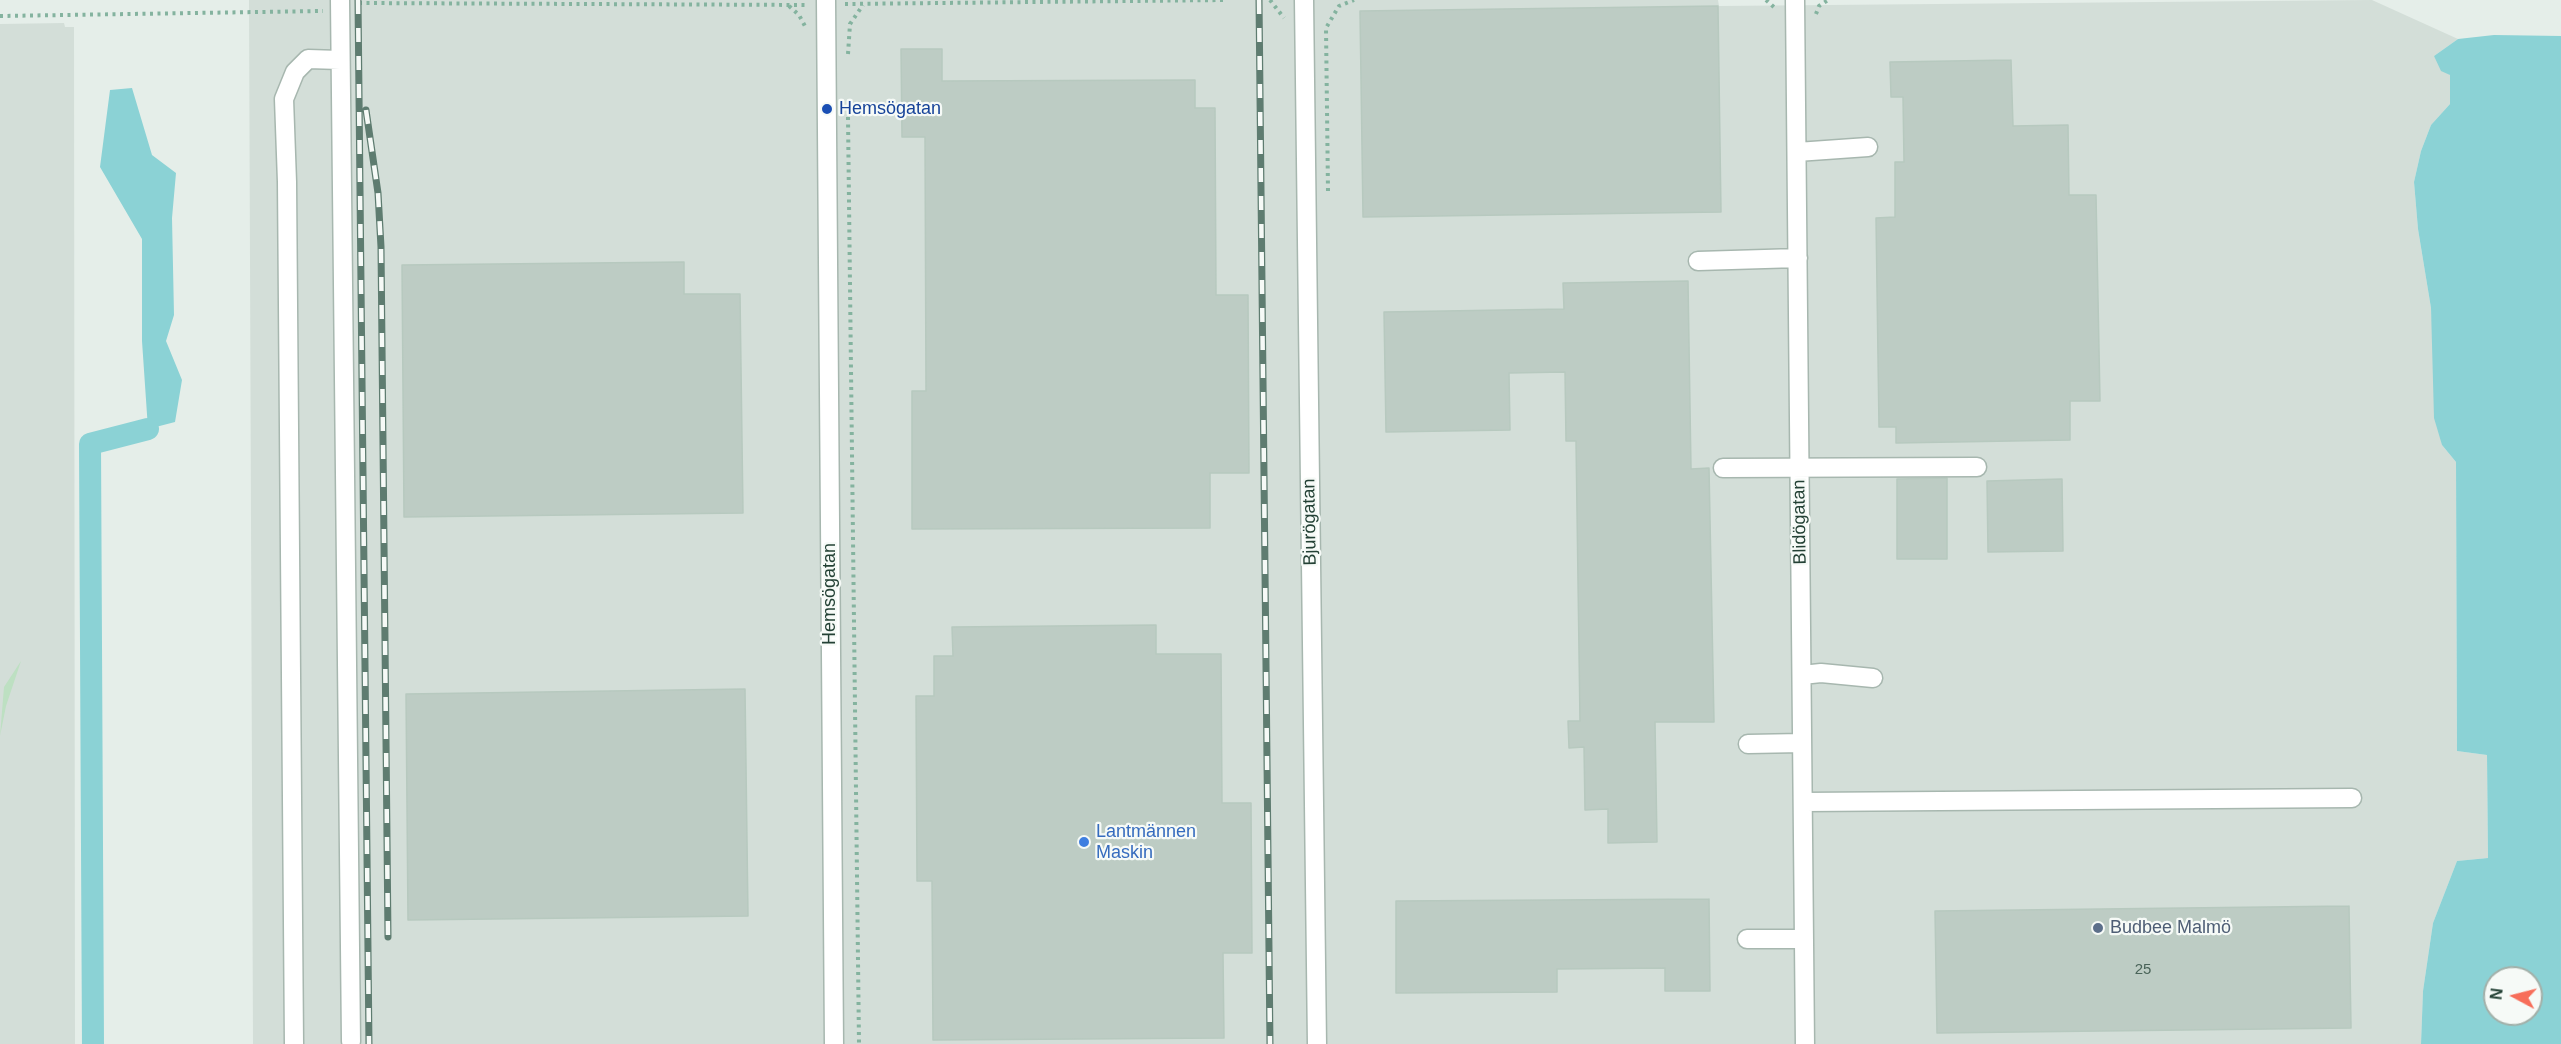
<!DOCTYPE html>
<html>
<head>
<meta charset="utf-8">
<style>
  body { margin:0 }
  #map { position:relative; width:2561px; height:1044px; overflow:hidden; background:#e5eee9; font-family:Helvetica,sans-serif }
  canvas { display:block }
  .north { position:absolute; left:2483px; top:966px; width:60px; height:60px; box-sizing:border-box; background:#f6faf7; border:2px solid #a2b0a9; border-radius:50%; rotate:277deg; font-size:16px; font-weight:700; line-height:24px; text-align:center; color:#234135 }
  .north::after { content:''; display:block; margin:auto; width:21px; height:27px; background:#f76e5a; clip-path:polygon(50% 0,100% 100%,50% 72%,0 100%) }
</style>
</head>
<body>
<div id="map">
<canvas width="2561" height="1044"></canvas>
<div class="north">N</div>
</div>
<script>
const c = document.querySelector('canvas').getContext('2d');
c.lineJoin = 'round';
function fillPath(path, color) { c.fillStyle = color; c.fill(path, 'evenodd'); }
const poly = rows => new Path2D(rows.map(r => 'M' + r).join(''));
function trace(path, color, width, dash) { c.strokeStyle = color; c.lineWidth = width; c.lineCap = dash ? 'butt' : 'round'; c.setLineDash(dash || []); c.stroke(path); }
function label(font, color, halo, rows, align = 'center') {
  c.font = font + ' Helvetica,sans-serif'; c.lineWidth = 4.5; c.setLineDash([]); c.textBaseline = 'middle'; c.strokeStyle = halo; c.fillStyle = color; for (const [text, x, y, turn = 0] of rows) {
    c.save(); c.translate(x, y); c.rotate((+turn || 0) * Math.PI / 180); c.textAlign = isNaN(turn) ? turn : align; if (halo) c.strokeText(text, 0, 0); c.fillText(text, 0, 0); c.restore();
  }
}
fillPath(poly([
  [249,0,1718,0,1719,6,2372,0,2458,39,2434,56,2450,75,2450,104,2431,125,2421,151,2414,182,2418,229,2431,308,2442,445,2456,462,2457,751,2487,755,2488,858,2457,861,2433,923,2423,991,2421,1044,253,1044],
  [64,23,65,27,74,27,75,1044,0,1044,0,24]
]), '#d3ded8');
fillPath(poly([
  [21,661,6,706,0,736,4,687]
]), '#bde0c2');
fillPath(poly([
  [2494,35,2561,36,2561,1044,2421,1044,2423,991,2433,923,2457,861,2488,858,2487,755,2457,751,2456,462,2442,445,2434,418,2431,308,2418,229,2414,182,2421,151,2431,125,2450,104,2450,75,2441,71,2434,56,2458,39],
  [2495,978,2531,978,2531,1014,2495,1014],
  [132,88,152,155,176,173,172,218,174,315,166,341,182,380,175,422,148,429,142,341,142,239,100,167,110,90]
]), '#8bd2d5');
trace(poly([
  [93,1044,90,444,148,429]
]), '#8bd2d5', 22);
const building = poly([
  [1718,6,1721,212,1363,217,1360,11,1718,6],
  [901,49,942,49,942,81,1195,80,1195,108,1215,108,1216,295,1248,295,1249,473,1210,473,1210,528,912,529,912,391,926,391,925,137,902,137,901,49],
  [2011,60,2013,126,2068,125,2069,195,2096,195,2100,401,2070,401,2070,440,1896,443,1896,427,1879,427,1876,218,1895,217,1895,162,1904,162,1903,97,1891,97,1890,62,2011,60],
  [684,262,684,294,740,294,743,513,404,517,402,265,684,262],
  [1688,281,1691,469,1709,468,1714,722,1655,722,1657,842,1608,843,1608,809,1585,810,1584,747,1569,748,1568,721,1580,721,1576,441,1566,441,1565,372,1509,373,1510,430,1386,432,1384,312,1564,309,1563,283,1688,281],
  [1947,478,1947,559,1897,559,1897,479,1947,478],
  [2062,479,2063,551,1988,552,1987,481,2062,479],
  [1156,625,1156,654,1221,654,1222,803,1251,803,1252,953,1223,953,1224,1038,933,1040,932,881,917,881,916,696,934,696,934,656,953,656,952,627,1156,625],
  [745,689,748,916,408,920,406,694,745,689],
  [1709,899,1710,991,1665,991,1665,968,1557,969,1557,992,1396,993,1396,901,1709,899],
  [2349,906,2351,1028,1937,1033,1935,911,2349,906]
]);
fillPath(building, '#bdccc4');
trace(building, '#b7c9bf', 1.5);
const minor = poly([
  [340,0,351,1041],
  [826,0,834,1044],
  [1304,0,1317,1044],
  [1795,0,1805,1044],
  [1797,152,1868,147],
  [1698,261,1798,258],
  [1723,468,1977,467],
  [1802,675,1821,673,1873,678],
  [1748,744,1802,743],
  [1804,802,2352,798],
  [1747,939,1804,939],
  [294,1044,287,182,284,99,295,72,308,59,340,60]
]);
trace(minor, '#a7b7af', 21);
trace(poly([
  [1270,0,1284,18],
  [1766,0,1776,9],
  [359,3,807,5],
  [845,4,1225,0],
  [789,6,799,15,806,28],
  [1816,14,1819,6,1828,0],
  [0,16,323,11],
  [848,54,850,24,863,5],
  [848,117,859,1044],
  [1328,191,1326,28,1339,6,1354,0]
]), '#84b39f', 4, [3, 4.5]);
trace(minor, '#fff', 18);
const rail = poly([
  [358,0,369,1044],
  [1259,0,1270,1044],
  [366,110,378,193,381,247,388,937]
]);
trace(rail, '#5e7c70', 7);
trace(rail, '#f6faf7', 4.5, [14]);
for (const [x, y, r, color] of [
  [827,109,6,"#1a4fb4"],
  [1084,842,6,"#3f7fe0"],
  [2098,928,6,"#5c6f8a"]
]) { const dot = new Path2D(); dot.arc(x, y, r, 0, 2 * Math.PI); c.fillStyle = color; c.fill(dot); trace(dot, '#f6faf7', 2); }
label('15px', '#4a6459', null, [
  ["25",2143,970]
]);
label('18px', '#164399', '#f6faf7', [
  ["Hemsögatan",839,109]
], 'left');
label('18px', '#234135', '#f6faf7', [
  ["Bjurögatan",1310,522,-91],
  ["Blidögatan",1800,522,-91],
  ["Hemsögatan",830,594,-90]
]);
label('18px', '#366cbe', '#f6faf7', [
  ["Lantmännen",1096,832],
  ["Maskin",1096,853]
], 'left');
label('18px', '#4e5e75', '#f6faf7', [
  ["Budbee Malmö",2110,928]
], 'left');
</script>
</body>
</html>
